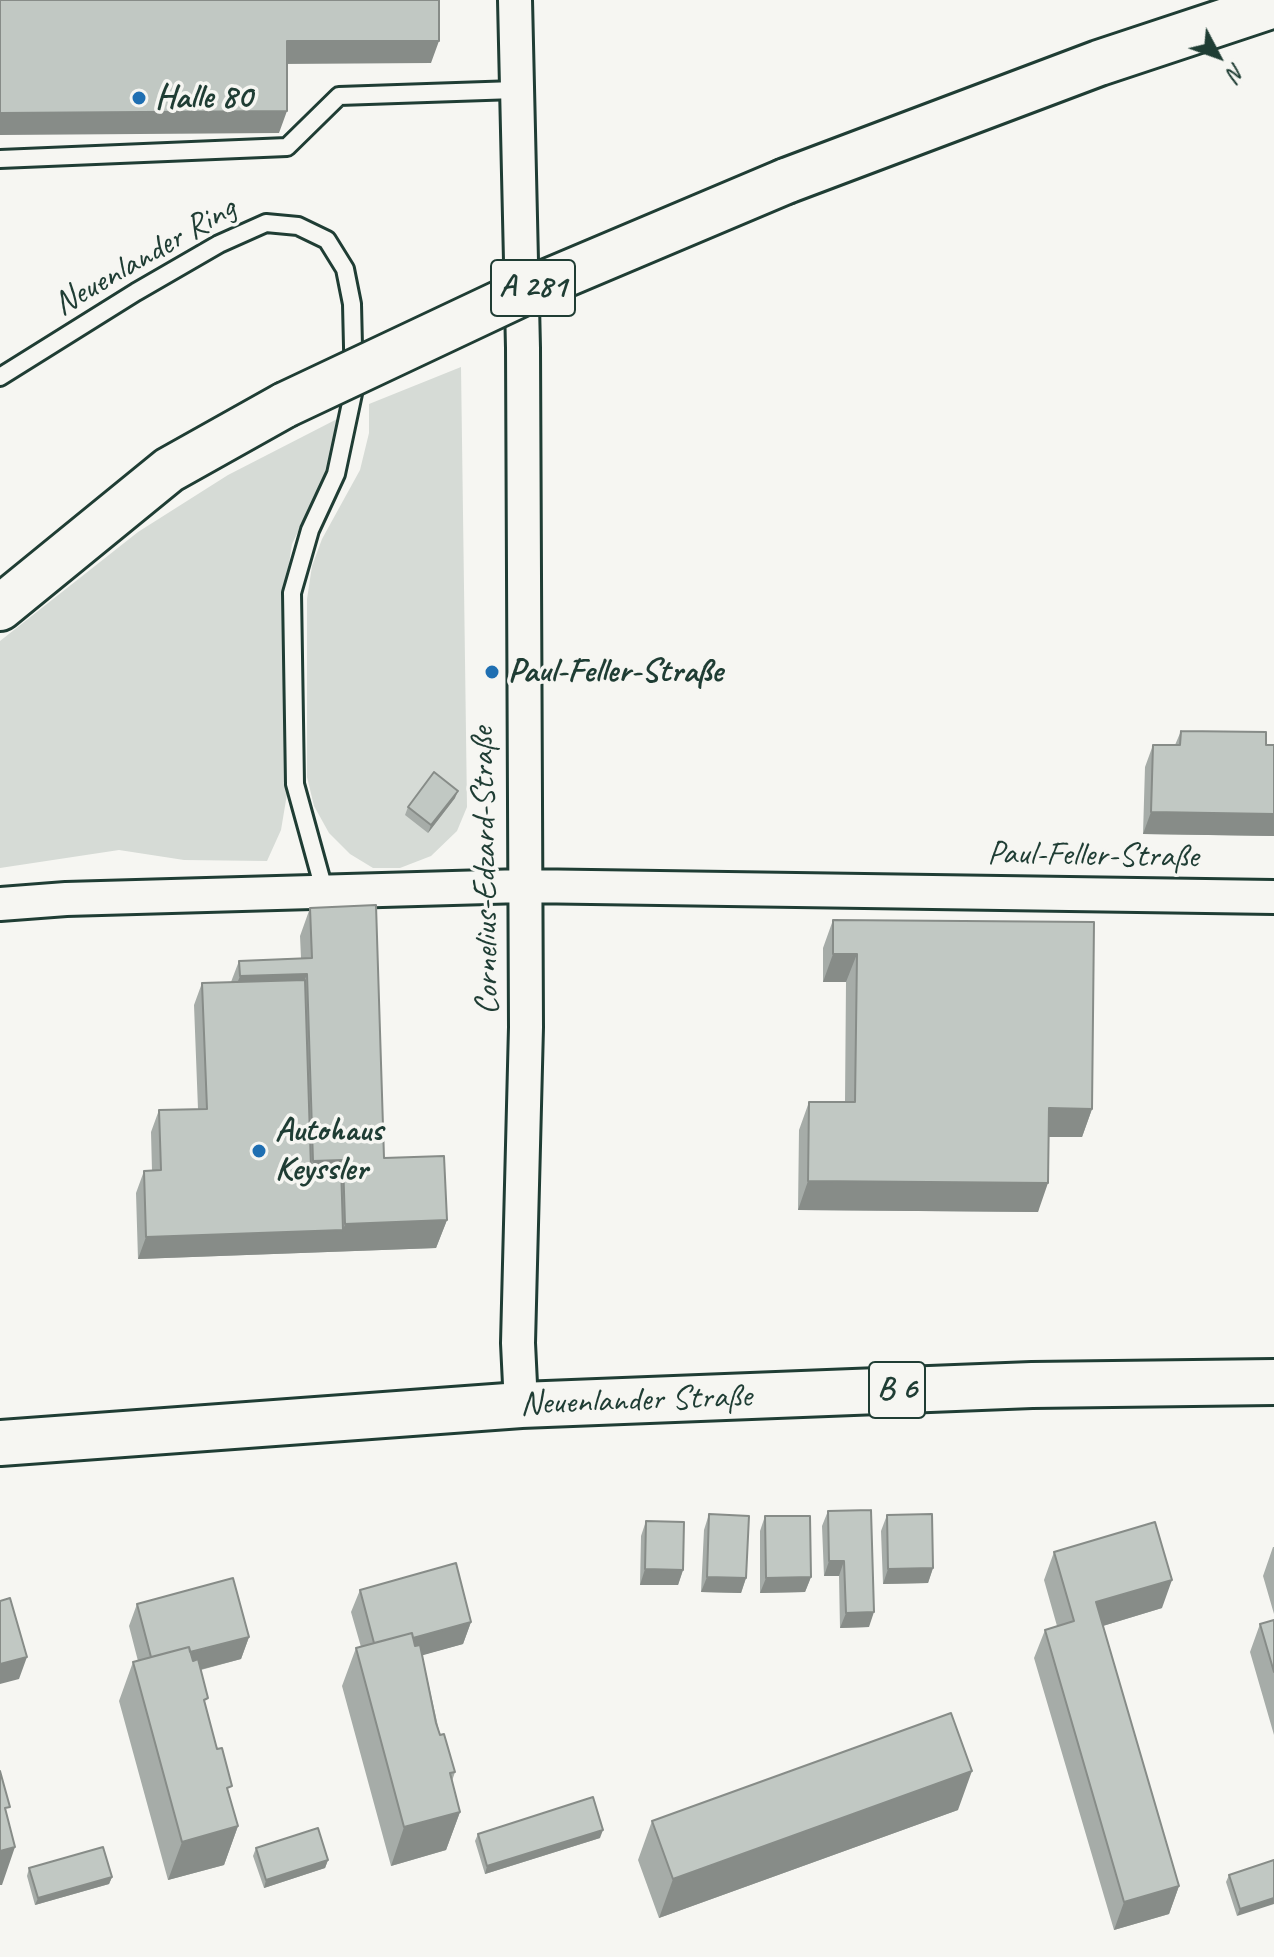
<!DOCTYPE html>
<html>
<head>
<meta charset="utf-8">
<style>
  body { margin:0 }
  #map { position:relative; width:1274px; height:1957px; overflow:hidden; background:#f6f6f2; font-family:Caveat,sans-serif }
  canvas { display:block }
  .north { position:absolute; left:1178px; top:16px; width:80px; height:80px; -webkit-text-stroke:6px #f6f6f2; paint-order:stroke; rotate:131deg; font-size:22px; font-weight:700; line-height:32px; text-align:center; color:#1f3d34 }
  .north::after { content:''; display:block; margin:auto; width:28px; height:36px; background:#1f3d34; clip-path:polygon(50% 0,100% 100%,50% 72%,0 100%) }
</style>
</head>
<body>
<div id="map">
<canvas width="1274" height="1957"></canvas>
<div class="north">N</div>
</div>
<script>
const c = document.querySelector('canvas').getContext('2d');
c.lineJoin = 'round';
function fillPath(path, color) { c.fillStyle = color; c.fill(path, 'evenodd'); }
const poly = rows => new Path2D(rows.map(r => 'M' + r).join(''));
function trace(path, color, width, dash) { c.strokeStyle = color; c.lineWidth = width; c.lineCap = dash ? 'butt' : 'round'; c.setLineDash(dash || []); c.stroke(path); }
function label(font, color, halo, rows, align = 'center') {
  c.font = font + ' Caveat,sans-serif'; c.lineWidth = 7; c.setLineDash([]); c.textBaseline = 'middle'; c.strokeStyle = halo; c.fillStyle = color; for (const [text, x, y, turn = 0] of rows) {
    c.save(); c.translate(x, y); c.rotate((+turn || 0) * Math.PI / 180); c.textAlign = isNaN(turn) ? turn : align; if (halo) c.strokeText(text, 0, 0); c.fillText(text, 0, 0); c.restore();
  }
}
fillPath(poly([
  [461,367,467,807,457,831,431,856,400,868,373,868,350,854,329,833,314,806,307,777,307,599,312,566,322,539,360,470,369,433,369,404],
  [341,417,339,443,327,473,292,544,286,584,287,794,281,830,267,861,184,860,119,850,0,868,0,641,138,532,228,475]
]), '#d6dbd6');
const service = poly([
  [0,159,287,147,339,96,515,90],
  [0,377,136,292,219,244,266,223,298,226,327,240,345,269,352,304,354,389,336,474,310,530,292,593,295,784,325,893]
]);
const minor = poly([
  [515,0,523,348,526,1027,518,1343,521,1405],
  [0,904,66,899,523,886,1274,897]
]);
const primary = poly([
  [0,1443,521,1405,1032,1385,1274,1382]
]);
const motorway = poly([
  [786,181,1099,63,1274,5],
  [0,608,169,470,285,405]
]);
trace(service, '#1f3d34', 22);
trace(minor, '#1f3d34', 38);
trace(primary, '#1f3d34', 50);
trace(motorway, '#1f3d34', 50);
trace(service, '#f6f6f2', 16);
trace(minor, '#f6f6f2', 32);
trace(primary, '#f6f6f2', 44);
trace(motorway, '#f6f6f2', 44);
const motorwayBridge = poly([
  [285,405,533,288,786,181]
]);
trace(motorwayBridge, '#1f3d34', 50, []);
trace(motorwayBridge, '#f6f6f2', 44);
fillPath(poly([
  [1181,731,1266,745,1274,745,1274,836,1143,834,1145,767,1153,745,1175,745],
  [455,798,428,833,405,815,408,807],
  [310,908,384,1158,447,1220,436,1248,138,1259,136,1193,144,1171,152,1171,151,1132,159,1110,198,1109,194,1005,202,983,231,982,239,961,301,958,300,936],
  [833,920,1092,1109,1082,1137,1049,1137,1038,1212,798,1210,799,1130,809,1102,845,1102,846,982,823,982,823,948],
  [828,1511,869,1627,840,1628,839,1576,824,1576,822,1526],
  [709,1514,746,1578,741,1593,701,1592,704,1530],
  [887,1515,933,1568,928,1583,883,1584,881,1531],
  [765,1516,811,1577,805,1592,760,1593,760,1531],
  [646,1521,683,1570,678,1585,640,1585,641,1536],
  [1273,1547,1274,1547,1274,1614,1263,1576],
  [1054,1552,1162,1608,1103,1626,1179,1886,1169,1914,1114,1930,1034,1658,1045,1630,1057,1626,1044,1580],
  [360,1590,471,1622,463,1644,422,1655,440,1735,455,1772,452,1781,460,1812,446,1850,391,1866,342,1686,356,1648,361,1647,351,1612],
  [137,1604,249,1637,241,1659,201,1670,205,1707,238,1826,224,1865,168,1880,119,1701,133,1662,138,1661,129,1626],
  [1274,1620,1274,1735,1250,1652,1260,1624],
  [958,1810,659,1918,638,1860,652,1821],
  [478,1834,600,1838,485,1874,475,1841],
  [256,1848,328,1860,325,1868,264,1888,253,1856],
  [1274,1860,1237,1916,1226,1882,1229,1875],
  [29,1868,112,1877,109,1884,35,1905,27,1876]
]), '#a6aca8');
fillPath(poly([
  [287,41,439,41,431,63,279,64],
  [287,111,279,133,0,135,0,113],
  [458,791,455,798,428,833,431,825],
  [1151,812,1274,814,1274,836,1143,834],
  [833,954,857,954,846,982,823,982],
  [307,974,297,1002,229,1004,240,976],
  [1049,1108,1092,1109,1082,1137,1039,1137],
  [343,1160,333,1188,303,1190,313,1161],
  [808,1181,1048,1183,1038,1212,798,1210],
  [447,1220,436,1248,138,1259,146,1237,343,1230,345,1224],
  [829,1561,844,1561,839,1576,824,1576],
  [933,1568,928,1583,883,1584,888,1569],
  [645,1569,683,1570,678,1585,640,1585],
  [707,1577,746,1578,741,1593,701,1592],
  [811,1577,805,1592,760,1593,766,1578],
  [1172,1580,1162,1608,1086,1631,1096,1602],
  [874,1612,869,1627,840,1628,846,1613],
  [471,1622,463,1644,395,1663,397,1642],
  [249,1637,241,1659,172,1677,174,1657],
  [27,1657,19,1679,0,1684,0,1664],
  [972,1771,958,1810,659,1918,673,1879],
  [460,1812,446,1850,391,1866,404,1827],
  [238,1826,224,1865,168,1880,182,1842],
  [603,1830,600,1838,485,1874,487,1866],
  [15,1847,2,1885,0,1885,0,1851],
  [328,1860,325,1868,264,1888,266,1880],
  [112,1877,109,1884,35,1905,38,1898],
  [1179,1886,1169,1914,1114,1930,1124,1902],
  [1274,1898,1274,1904,1237,1916,1240,1909]
]), '#878c88');
const building = poly([
  [0,0,439,0,439,41,287,41,287,111,0,113,0,0],
  [1181,731,1266,732,1266,745,1274,745,1274,814,1151,812,1153,745,1180,745,1181,731],
  [434,772,458,791,431,825,408,807,434,772],
  [376,905,384,1158,444,1156,447,1220,345,1224,343,1160,313,1161,307,974,240,976,239,961,312,958,310,908,376,905],
  [833,920,1094,922,1092,1109,1049,1108,1048,1183,808,1181,809,1102,855,1102,857,954,833,954,833,920],
  [305,980,311,1168,341,1166,343,1230,146,1237,144,1171,161,1170,159,1110,207,1109,202,983,305,980],
  [871,1510,874,1612,846,1613,844,1561,829,1561,828,1511,871,1510],
  [709,1514,749,1516,746,1578,707,1577,709,1514],
  [932,1514,933,1568,888,1569,887,1515,932,1514],
  [765,1516,810,1516,811,1577,766,1578,765,1516],
  [646,1521,684,1522,683,1570,645,1569,646,1521],
  [1155,1522,1172,1580,1096,1602,1179,1886,1124,1902,1045,1630,1074,1621,1054,1552,1155,1522],
  [456,1563,471,1622,413,1638,412,1633,374,1643,360,1590,456,1563],
  [233,1578,249,1637,190,1652,189,1647,151,1657,137,1604,233,1578],
  [10,1598,27,1657,0,1664,0,1601,10,1598],
  [1274,1620,1274,1672,1260,1624,1274,1620],
  [412,1633,415,1646,420,1645,436,1723,440,1735,444,1734,455,1772,450,1773,460,1812,404,1827,356,1648,412,1633],
  [189,1647,193,1661,198,1659,208,1698,204,1700,217,1749,222,1748,232,1786,227,1788,238,1826,182,1842,133,1662,189,1647],
  [951,1713,972,1771,673,1879,652,1821,951,1713],
  [0,1771,10,1807,5,1808,15,1847,0,1851,0,1771],
  [593,1797,603,1830,487,1866,478,1834,593,1797],
  [318,1828,328,1860,266,1880,256,1848,318,1828],
  [103,1847,112,1877,38,1898,29,1868,103,1847],
  [1274,1860,1274,1898,1240,1909,1229,1875,1274,1860]
]);
fillPath(building, '#c1c8c3');
trace(building, '#878c88', 2);
for (const [x, y, r, color] of [
  [139,98,8,"#1f6fb2"],
  [492,672,8,"#1f6fb2"],
  [259,1151,8,"#1f6fb2"]
]) { const dot = new Path2D(); dot.arc(x, y, r, 0, 2 * Math.PI); c.fillStyle = color; c.fill(dot); trace(dot, '#f6f6f2', 3); }
for (const [x, y, w] of [
  [533,288,84],
  [897,1390,56]
]) { const box = new Path2D(); box.roundRect(x - w / 2, y - 28, w, 56, 6); c.fillStyle = '#f6f6f2'; c.fill(box); trace(box, '#1f3d34', 2); }
label('bold 32px', '#1f3d34', null, [
  ["A 281",533,288],
  ["B 6",897,1390]
]);
label('bold 34px', '#1f3d34', '#f6f6f2', [
  ["Halle 80",155,98],
  ["Paul-Feller-Straße",508,672],
  ["Autohaus",275,1131],
  ["Keyssler",275,1170]
], 'left');
label('34px', '#1f3d34', '#f6f6f2', [
  ["Neuenlander Ring",145,257,-30],
  ["Paul-Feller-Straße",1093,856,1],
  ["Cornelius-Edzard-Straße",486,871,-91],
  ["Neuenlander Straße",636,1401,-2]
]);
</script>
</body>
</html>
